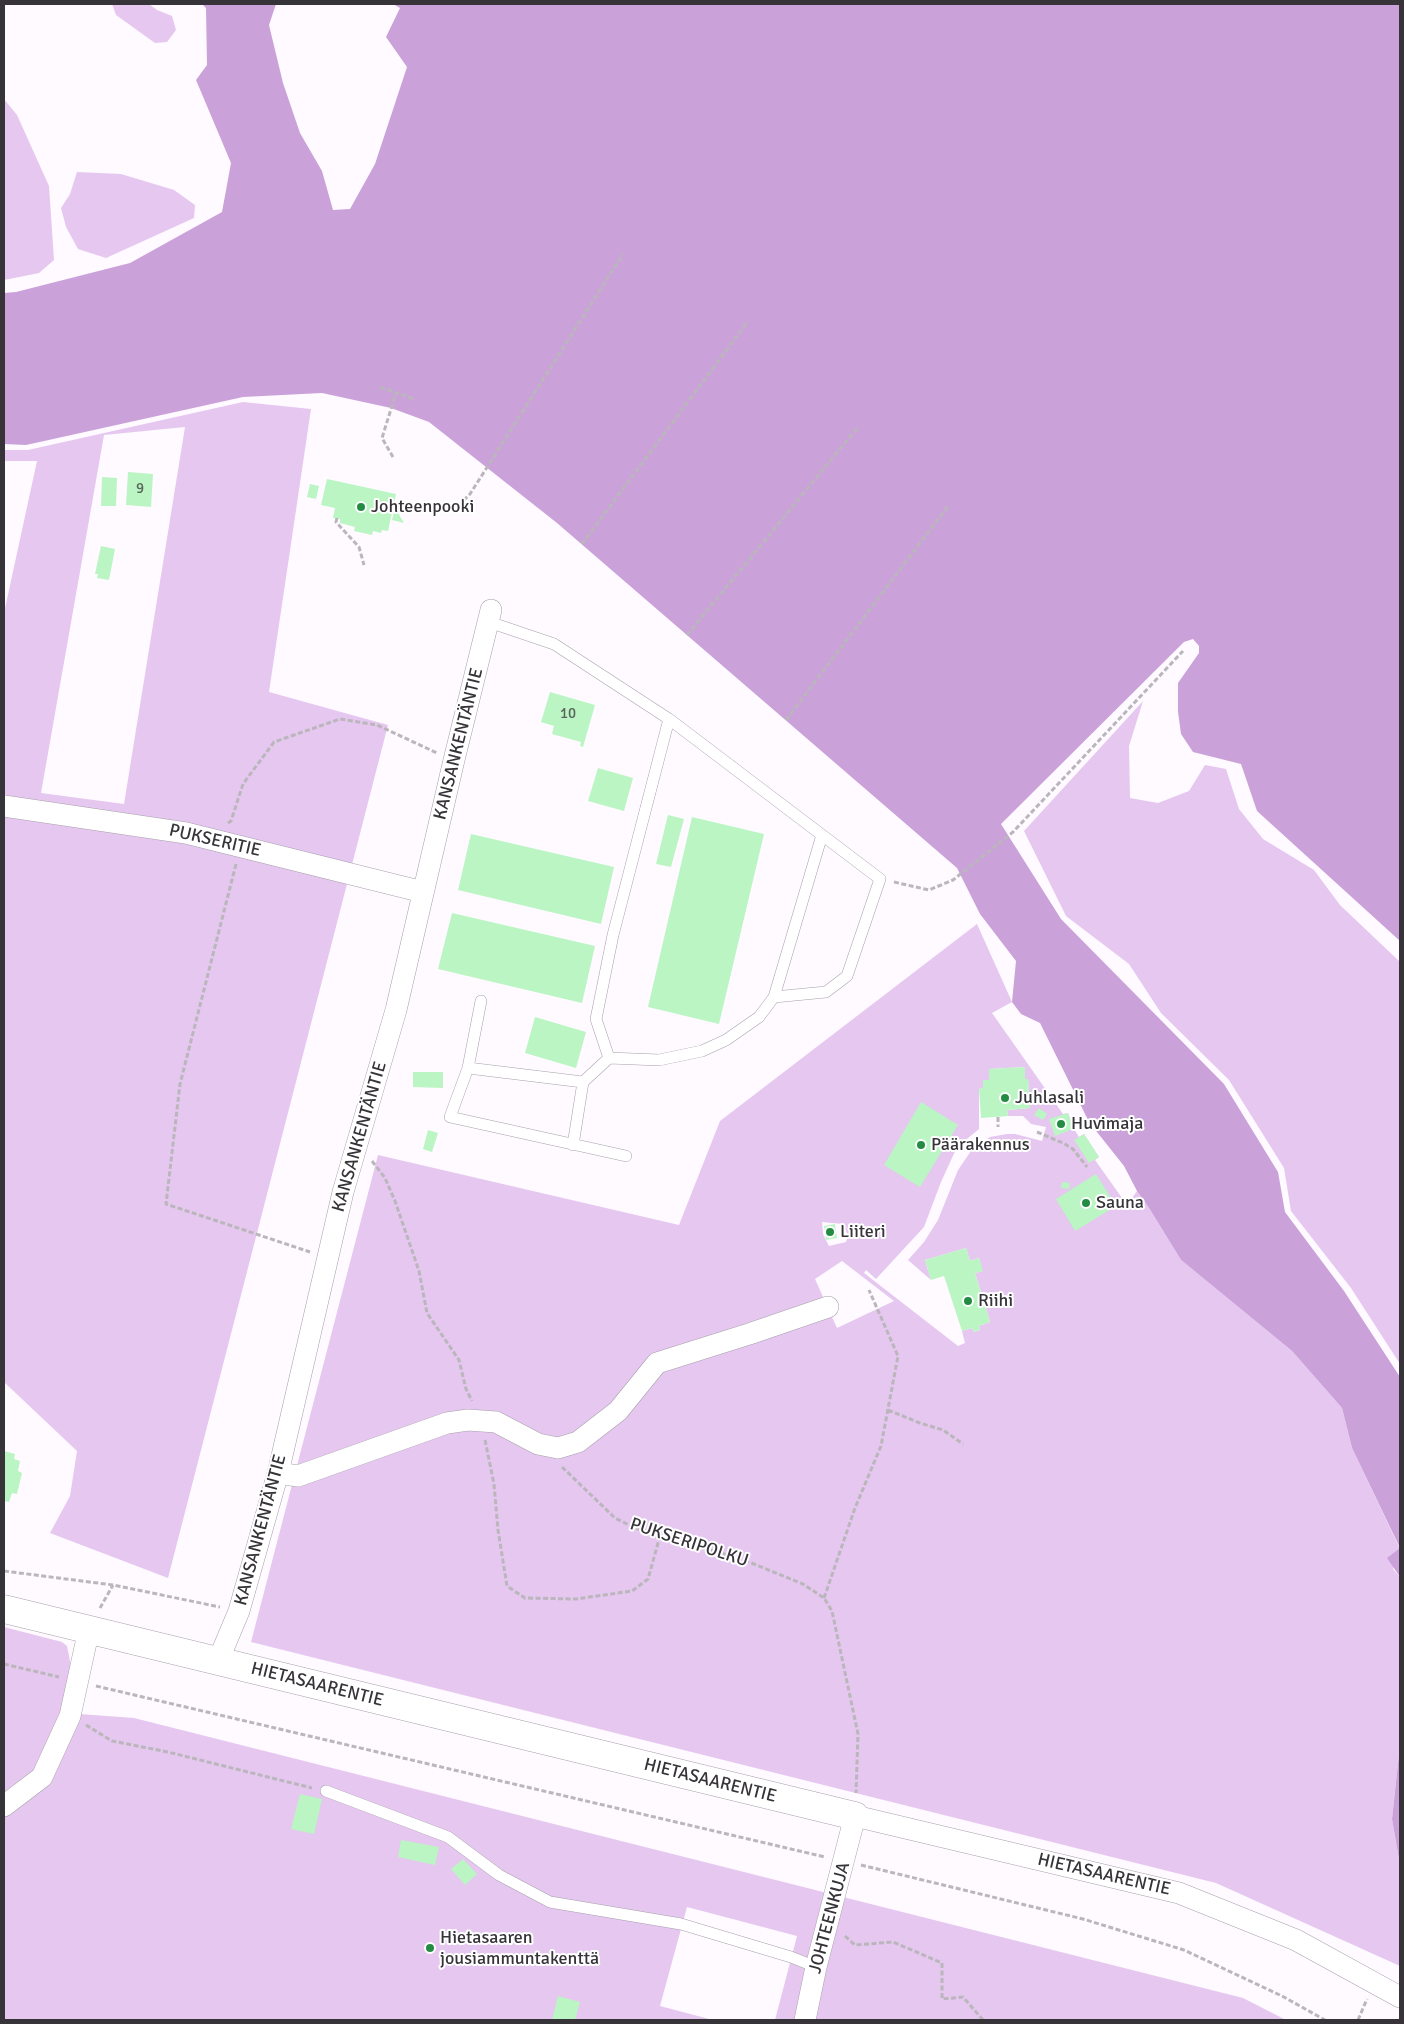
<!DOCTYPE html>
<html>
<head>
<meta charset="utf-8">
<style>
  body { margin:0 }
  #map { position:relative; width:1404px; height:2024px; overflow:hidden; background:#fefaff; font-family:Signika,sans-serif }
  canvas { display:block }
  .frame { position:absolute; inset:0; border:5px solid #373439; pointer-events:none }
</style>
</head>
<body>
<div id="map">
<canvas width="1404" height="2024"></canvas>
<div class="frame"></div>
</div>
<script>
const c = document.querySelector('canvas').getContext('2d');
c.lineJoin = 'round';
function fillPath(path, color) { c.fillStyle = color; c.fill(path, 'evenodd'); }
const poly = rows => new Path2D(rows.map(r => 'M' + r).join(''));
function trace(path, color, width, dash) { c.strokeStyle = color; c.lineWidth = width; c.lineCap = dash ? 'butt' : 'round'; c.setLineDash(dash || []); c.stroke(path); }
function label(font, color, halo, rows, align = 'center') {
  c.font = font + ' Signika,sans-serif'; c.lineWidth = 4; c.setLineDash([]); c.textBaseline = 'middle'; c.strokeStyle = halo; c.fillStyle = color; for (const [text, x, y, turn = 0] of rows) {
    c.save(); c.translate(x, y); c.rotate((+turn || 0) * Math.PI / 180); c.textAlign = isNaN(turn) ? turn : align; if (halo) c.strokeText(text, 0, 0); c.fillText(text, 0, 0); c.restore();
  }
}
fillPath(poly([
  [112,4,149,4,157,10,172,16,176,30,167,42,155,43,116,15],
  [4,99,17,115,49,186,54,260,39,273,4,280],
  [77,172,121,174,174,190,195,205,194,218,106,258,78,249,66,227,61,208,70,194],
  [243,402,311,409,269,692,388,725,168,1578,50,1533,70,1496,77,1451,4,1382,4,613,37,461,4,461,4,450,28,450],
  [185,427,124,804,41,793,104,435],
  [1143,701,1129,746,1130,798,1158,803,1189,791,1205,765,1226,769,1239,809,1263,839,1314,870,1340,905,1400,962,1400,1364,1351,1288,1291,1211,1284,1168,1229,1080,1161,1013,1129,964,1066,916,1024,831],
  [977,924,1012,1002,992,1013,1063,1114,1068,1113,1074,1129,1079,1137,1084,1134,1099,1157,1095,1160,1127,1205,1137,1191,1149,1208,1181,1260,1292,1351,1342,1408,1352,1448,1400,1549,1393,1569,1400,1577,1400,1745,1392,1819,1400,1865,1400,1966,1216,1883,251,1642,378,1155,679,1225,720,1121],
  [1025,1067,1025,1079,1028,1079,1030,1108,1007,1110,1008,1116,1023,1116,1031,1124,1046,1127,1042,1141,1015,1134,1007,1134,990,1137,971,1151,958,1170,938,1220,924,1242,908,1260,931,1280,925,1260,966,1248,970,1261,979,1258,982,1271,975,1273,990,1322,979,1326,980,1330,974,1332,972,1328,962,1331,965,1343,958,1346,864,1273,866,1270,876,1279,924,1227,941,1182,957,1147,979,1129,979,1089,983,1088,989,1080,989,1069],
  [822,1222,843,1224,848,1236,846,1242,829,1246,823,1234],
  [842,1261,894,1301,837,1328,815,1279],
  [4,1627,62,1642,67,1646,71,1666,66,1713,134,1718,1243,1998,1286,2020,775,2020,797,1936,687,1907,660,2006,713,2020,4,2020]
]), '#e5c7f0');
fillPath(poly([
  [202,4,276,4,269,25,283,83,300,133,322,171,333,210,350,209,375,164,407,67,386,37,400,8,393,4,1400,4,1400,941,1257,811,1241,764,1193,752,1181,734,1178,712,1178,683,1199,653,1199,646,1193,639,1184,642,1001,824,1061,919,1224,1084,1278,1172,1285,1212,1344,1291,1400,1377,1400,1577,1387,1558,1400,1548,1352,1448,1342,1408,1292,1351,1181,1260,1149,1208,1137,1191,1124,1166,1089,1122,1040,1023,1021,1014,1012,1002,1016,961,980,914,957,868,557,523,429,422,391,408,322,393,243,397,26,445,4,444,4,293,16,292,130,263,222,212,231,163,196,80,207,65,206,8],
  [1400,1745,1400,1865,1392,1819]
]), '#caa2d9');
fillPath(poly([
  [128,472,153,474,151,507,126,505],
  [102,477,117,478,116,506,101,506],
  [327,479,396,494,388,531,382,530,381,533,373,531,372,535,354,531,355,527,340,523,340,519,333,518,335,508,321,505],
  [310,484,319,486,316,499,307,497],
  [395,508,404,523,392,520],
  [101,546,115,549,109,580,97,578,98,574,95,574],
  [550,692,595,705,583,747,580,746,581,742,552,734,554,726,541,722],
  [598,768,633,778,624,811,588,801],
  [668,815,684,819,671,867,656,864],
  [692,817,764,834,719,1024,648,1007],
  [471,834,614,867,601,924,458,890],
  [452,913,595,946,582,1003,438,969],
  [535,1017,586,1032,576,1068,525,1053],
  [1025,1067,1025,1079,1028,1079,1030,1108,1007,1110,1008,1116,981,1118,979,1089,983,1088,983,1080,989,1080,989,1069],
  [413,1072,443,1072,443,1088,413,1087],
  [921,1102,958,1125,920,1187,884,1165],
  [1039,1108,1047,1114,1043,1120,1034,1115],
  [1068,1113,1073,1129,1055,1136,1049,1119],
  [428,1130,438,1133,432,1152,423,1149],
  [1084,1134,1099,1157,1089,1163,1074,1140],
  [1096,1174,1116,1206,1075,1231,1056,1199],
  [1062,1182,1070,1183,1069,1189,1061,1188],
  [835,1224,837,1238,826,1240,824,1226],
  [966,1248,970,1261,979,1258,983,1271,975,1273,990,1322,979,1326,980,1330,974,1332,972,1328,962,1331,944,1276,931,1280,925,1260],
  [4,1451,15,1454,14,1459,20,1461,18,1471,22,1473,17,1494,12,1493,9,1502,4,1501],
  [300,1794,322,1799,314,1834,291,1829],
  [401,1840,439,1847,435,1865,398,1857],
  [463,1859,477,1874,465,1885,451,1869],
  [558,1996,580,2002,575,2020,552,2020]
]), '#bbf5c3');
const service = poly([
  [489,622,554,644,669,719,880,879,847,976,826,992,774,997],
  [609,1058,596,1019,613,935,669,719],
  [468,1068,481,1001],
  [573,1145,583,1082],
  [626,1156,450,1117,468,1068,583,1082,609,1058,659,1060,702,1051,726,1040,759,1017,774,997,822,835],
  [326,1791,448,1837,499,1875,550,1902,681,1924,791,1957,816,1967]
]);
const minor = poly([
  [4,806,186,833,423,892],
  [278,1473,298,1476,447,1423,468,1420,496,1422,538,1444,558,1448,578,1442,618,1411,657,1363,749,1334,828,1307],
  [218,1661,239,1611,278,1473,343,1192,396,1010,454,760,491,610],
  [4,1806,42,1777,70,1716,89,1629],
  [805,2020,816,1967,855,1816,1179,1893,1296,1940,1400,1997]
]);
const tertiary = poly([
  [4,1609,855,1816]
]);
trace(service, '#a8a0ab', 12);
trace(minor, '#a8a0ab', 22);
trace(tertiary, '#a8a0ab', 29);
trace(poly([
  [380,387,414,399],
  [393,457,382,438,396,393],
  [453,511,470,494,623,254],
  [337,518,336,522,359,547,364,565],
  [582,544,748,321],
  [687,635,858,427],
  [786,720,949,505],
  [228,823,231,821,243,784,274,742,340,719,377,725,437,753],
  [236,864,180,1084,166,1204,310,1252],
  [894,882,929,890,953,880,1013,832,1183,651],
  [998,1117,998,1127],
  [1037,1132,1063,1143,1073,1149,1087,1167],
  [372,1161,385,1178,395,1201,419,1271,427,1313,459,1360,466,1389,472,1401],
  [888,1410,920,1423,943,1430,963,1444],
  [485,1440,494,1484,498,1530,507,1586,525,1598,576,1599,632,1591,648,1579,660,1536],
  [562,1467,615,1518,635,1528,744,1560,803,1584,824,1598,832,1611,858,1734,856,1793],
  [4,1571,113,1585,220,1607],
  [824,1598,855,1508,881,1446,898,1356,869,1290],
  [100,1608,113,1585],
  [4,1664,59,1677],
  [96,1686,825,1857],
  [86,1725,112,1741,168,1752,312,1788],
  [861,1865,1083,1919,1184,1950,1282,1996,1325,2020],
  [845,1936,855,1945,893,1942,942,1963,942,1999,963,1997,983,2020],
  [1358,2020,1367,1999]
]), '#bab6bb', 3, [5, 2.5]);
trace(service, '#fff', 11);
trace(minor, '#fff', 21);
trace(tertiary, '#fff', 28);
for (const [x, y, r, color] of [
  [361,507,5,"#248c42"],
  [1005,1098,5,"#248c42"],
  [1061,1124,5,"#248c42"],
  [921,1145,5,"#248c42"],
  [1086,1203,5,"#248c42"],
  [830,1232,5,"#248c42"],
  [968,1301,5,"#248c42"],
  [430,1948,5,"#248c42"]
]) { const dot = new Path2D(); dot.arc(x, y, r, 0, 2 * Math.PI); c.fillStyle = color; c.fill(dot); trace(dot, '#fff', 2); }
label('15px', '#58645c', null, [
  ["9",140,489],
  ["10",568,714]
]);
label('18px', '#373439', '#fff', [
  ["Johteenpooki",371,507],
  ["Juhlasali",1015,1098],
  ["Huvimaja",1071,1124],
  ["Päärakennus",931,1145],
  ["Sauna",1096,1203],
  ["Liiteri",840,1232],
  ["Riihi",978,1301],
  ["Hietasaaren",440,1938],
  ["jousiammuntakenttä",440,1959]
], 'left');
label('18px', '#373439', '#fff', [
  ["KANSANKENTÄNTIE",459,744,-76],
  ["PUKSERITIE",215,841,13],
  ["KANSANKENTÄNTIE",360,1137,-74],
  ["KANSANKENTÄNTIE",261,1530,-75],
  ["PUKSERIPOLKU",689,1543,18],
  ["HIETASAARENTIE",317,1685,14],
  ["HIETASAARENTIE",710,1781,14],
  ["HIETASAARENTIE",1104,1875,13],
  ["JOHTEENKUJA",830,1918,-75]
]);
</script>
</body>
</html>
